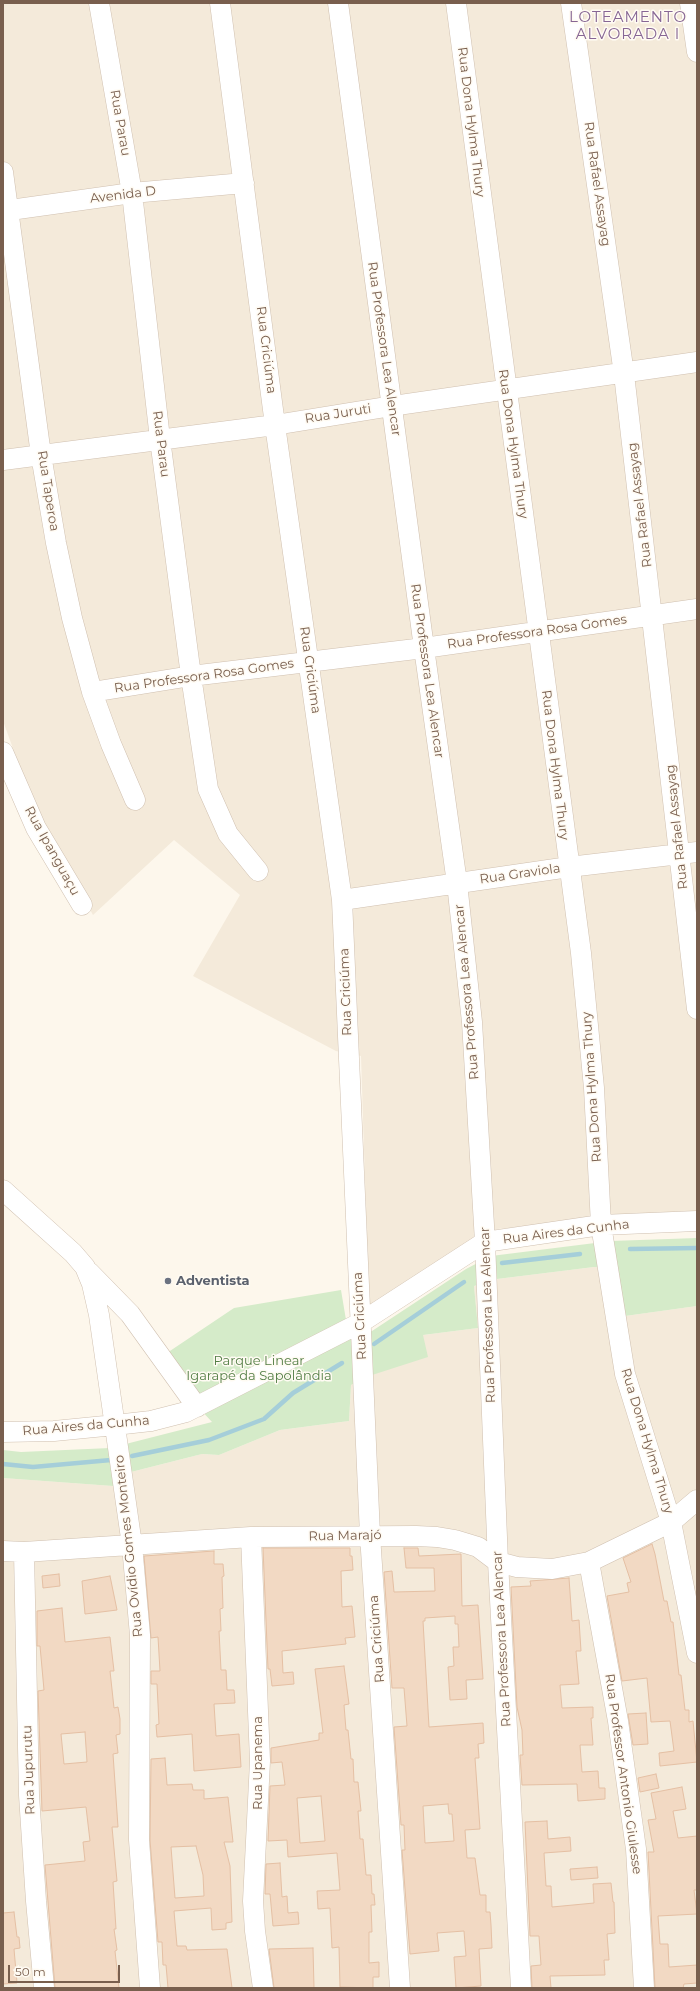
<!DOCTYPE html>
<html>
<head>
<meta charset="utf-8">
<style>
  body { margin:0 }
  #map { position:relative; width:700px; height:1991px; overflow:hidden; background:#fdf7ec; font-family:Montserrat,sans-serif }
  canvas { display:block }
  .frame { position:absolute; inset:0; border:4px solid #795f4e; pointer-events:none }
  .scale { position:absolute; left:8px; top:1965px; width:112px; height:18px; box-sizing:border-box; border:2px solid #795f4e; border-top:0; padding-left:5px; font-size:12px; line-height:14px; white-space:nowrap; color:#795f4e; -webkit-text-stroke:3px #fffbf3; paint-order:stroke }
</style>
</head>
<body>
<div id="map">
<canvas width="700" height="1991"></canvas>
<div class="frame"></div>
<div class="scale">50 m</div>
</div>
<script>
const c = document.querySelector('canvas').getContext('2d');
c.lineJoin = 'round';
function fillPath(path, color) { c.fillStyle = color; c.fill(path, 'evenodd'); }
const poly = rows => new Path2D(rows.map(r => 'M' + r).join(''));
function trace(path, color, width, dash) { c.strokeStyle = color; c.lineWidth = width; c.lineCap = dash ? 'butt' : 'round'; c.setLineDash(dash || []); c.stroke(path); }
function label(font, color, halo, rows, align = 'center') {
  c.font = font + ' Montserrat,sans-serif'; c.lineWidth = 3; c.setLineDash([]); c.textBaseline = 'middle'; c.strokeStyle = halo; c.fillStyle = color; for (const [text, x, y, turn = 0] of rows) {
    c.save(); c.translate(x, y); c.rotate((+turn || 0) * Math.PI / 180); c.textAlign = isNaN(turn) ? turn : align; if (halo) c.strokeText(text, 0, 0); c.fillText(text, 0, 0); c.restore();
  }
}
fillPath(poly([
  [3,3,697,3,697,1212,497,1229,470,1241,369,1306,361,1056,336,1051,193,976,240,895,174,840,93,915,38,817,3,721],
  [594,1267,616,1268,625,1316,697,1306,697,1988,3,1988,3,1478,113,1486,117,1480,131,1472,202,1454,219,1455,280,1430,349,1421,351,1385,369,1376,423,1335,478,1328,474,1286,497,1279]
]), '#f4eada');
fillPath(poly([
  [697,1238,697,1306,625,1316,615,1268,594,1267,497,1279,474,1286,478,1328,423,1335,428,1357,369,1376,351,1385,349,1421,280,1430,219,1455,202,1454,131,1472,117,1480,113,1486,3,1478,3,1450,21,1452,110,1448,212,1422,155,1361,234,1308,341,1290,346,1320,369,1333,466,1269,491,1256,611,1241]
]), '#d5ebc9');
trace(poly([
  [630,1249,697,1248],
  [502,1263,580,1254],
  [374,1344,464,1282],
  [132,1456,209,1440,264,1419,293,1393,342,1363],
  [3,1464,33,1467,111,1460]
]), '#a5ced9', 4.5);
const building = poly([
  [652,1544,655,1554,664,1601,667,1601,671,1622,673,1622,679,1675,681,1675,685,1710,689,1710,689,1722,693,1721,697,1762,660,1766,659,1753,674,1751,670,1721,651,1722,647,1678,622,1681,607,1596,629,1592,627,1583,631,1582,623,1558,652,1544],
  [263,1548,350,1548,350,1556,352,1556,353,1570,341,1571,342,1607,352,1606,355,1637,345,1638,346,1644,282,1651,283,1673,293,1672,294,1684,272,1686,270,1669,268,1669,263,1548],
  [404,1548,418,1548,419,1556,461,1554,462,1606,478,1605,483,1679,466,1680,467,1699,450,1700,448,1667,454,1666,453,1647,459,1647,458,1624,455,1624,455,1616,425,1618,425,1621,423,1621,429,1727,483,1723,484,1743,478,1744,479,1758,475,1758,480,1829,465,1830,467,1858,475,1858,480,1895,486,1895,486,1912,490,1912,491,1925,492,1948,479,1949,481,1986,456,1988,454,1957,466,1956,464,1931,437,1933,439,1951,410,1954,402,1850,405,1850,404,1825,401,1825,394,1727,407,1726,404,1688,392,1688,384,1572,392,1571,394,1592,435,1591,434,1568,406,1568,404,1548],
  [448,1804,449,1814,452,1814,454,1841,425,1843,423,1806,448,1804],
  [214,1551,214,1564,223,1564,224,1576,222,1577,223,1608,220,1609,221,1631,219,1631,221,1670,226,1670,227,1690,234,1690,235,1703,214,1704,216,1736,239,1734,241,1767,194,1771,192,1734,157,1737,156,1725,159,1724,157,1684,151,1684,151,1671,160,1671,158,1637,151,1638,144,1556,214,1551],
  [59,1574,60,1586,43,1588,42,1576,59,1574],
  [110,1576,117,1610,85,1614,82,1581,110,1576],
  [569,1578,572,1621,579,1620,581,1651,576,1651,579,1684,560,1685,562,1708,593,1707,593,1718,591,1718,593,1745,580,1745,582,1772,598,1771,599,1788,605,1788,605,1799,578,1801,577,1784,522,1785,520,1755,523,1755,522,1730,517,1707,511,1587,531,1586,530,1581,569,1578],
  [62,1608,65,1642,110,1637,114,1671,110,1671,114,1708,118,1707,120,1719,120,1734,116,1735,118,1753,113,1754,118,1827,112,1827,117,1881,113,1882,116,1929,114,1929,117,1950,115,1951,119,1988,55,1988,45,1865,85,1861,83,1842,90,1841,86,1807,42,1811,38,1691,44,1690,40,1646,37,1646,37,1611,62,1608],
  [85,1732,87,1762,64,1764,61,1734,85,1732],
  [344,1666,349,1704,344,1705,346,1730,348,1730,351,1759,353,1759,354,1782,358,1782,361,1811,358,1811,360,1839,363,1839,366,1875,371,1875,372,1894,374,1894,375,1905,371,1905,372,1932,369,1932,369,1963,379,1962,379,1977,373,1977,373,1988,340,1987,339,1947,332,1948,330,1908,318,1909,317,1891,340,1890,337,1853,288,1857,287,1840,268,1841,270,1786,285,1785,282,1762,271,1763,271,1748,319,1740,319,1733,323,1733,315,1669,344,1666],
  [321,1796,325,1841,300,1843,297,1798,321,1796],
  [646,1713,648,1744,633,1745,628,1714,646,1713],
  [165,1758,167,1785,192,1784,193,1790,204,1790,204,1799,228,1797,233,1842,224,1842,230,1866,232,1922,226,1923,226,1929,212,1930,211,1908,174,1911,177,1946,186,1946,187,1950,227,1949,232,1988,168,1988,166,1965,163,1965,162,1942,158,1942,150,1840,151,1759,165,1758],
  [196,1846,203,1875,204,1896,175,1898,171,1847,196,1846],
  [656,1774,659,1788,640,1792,638,1778,656,1774],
  [682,1787,686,1809,673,1811,678,1838,697,1836,697,1890,694,1890,697,1914,658,1916,660,1944,668,1944,669,1967,697,1965,697,1983,684,1984,683,1988,655,1988,648,1852,654,1852,648,1820,656,1819,651,1793,682,1787],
  [547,1821,548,1839,570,1837,571,1851,544,1853,546,1886,551,1886,552,1907,594,1903,593,1884,611,1883,613,1902,614,1902,615,1933,607,1934,609,1960,604,1960,605,1975,550,1976,551,1988,532,1988,531,1966,541,1965,539,1936,530,1936,525,1822,547,1821],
  [280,1863,282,1897,287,1896,288,1913,298,1912,299,1924,273,1926,270,1894,265,1894,266,1864,280,1863],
  [597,1867,598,1878,571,1880,570,1869,597,1867],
  [14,1912,17,1937,19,1937,20,1948,14,1949,17,1983,3,1984,3,1913,14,1912],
  [313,1948,314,1988,274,1988,269,1949,313,1948]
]);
fillPath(building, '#f2d9c3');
trace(building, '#e5c0a4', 1);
const minor = poly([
  [99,3,132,193,160,439,191,676,208,789,228,834,258,871],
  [220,3,275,425,342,900,370,1535,400,1988],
  [338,3,424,648,457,883,472,1022,485,1242,498,1562,521,1988],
  [456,3,581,953,594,1088,601,1225,625,1374,671,1522,697,1653],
  [571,3,624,374,697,1009],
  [690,3,697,52],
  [3,172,41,455,56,543,72,618,92,692,111,744,135,800],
  [3,211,132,193,244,183],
  [3,460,275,425,392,406,697,362],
  [92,692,191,676,424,648,697,609],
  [3,752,36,828,82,905],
  [342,900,569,867,697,852],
  [3,1190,73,1253,85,1267,92,1284,99,1315,132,1545,140,1635,139,1840,150,1988],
  [89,1272,130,1314,197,1407],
  [3,1432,54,1431,115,1425,151,1421,186,1412,360,1323,485,1242,601,1225,697,1221],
  [251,1537,260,1761,253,1901,255,1931,263,1988],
  [3,1551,24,1552,251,1537,416,1536,437,1537,455,1540,478,1547,498,1562,517,1567,552,1569,589,1562,671,1522,697,1500],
  [24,1552,29,1795,36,1901,44,1988],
  [589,1562,618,1721,636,1849,644,1988]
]);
trace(minor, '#d0c0b0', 21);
trace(minor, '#fff', 20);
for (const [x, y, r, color] of [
  [168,1281,4,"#6b7280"]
]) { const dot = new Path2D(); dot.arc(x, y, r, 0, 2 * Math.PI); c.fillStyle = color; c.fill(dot); trace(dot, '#fffbf3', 1.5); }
label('13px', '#795f4e', '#fffbf3', [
  ["Rua Dona Hylma Thury",471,122,83],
  ["Rua Parau",120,123,80],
  ["Rua Rafael Assayag",597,184,82],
  ["Avenida D",123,195,-7],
  ["Rua Professora Lea Alencar",384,349,82],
  ["Rua Criciúma",266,350,83],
  ["Rua Juruti",338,414,-9],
  ["Rua Parau",161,444,83],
  ["Rua Dona Hylma Thury",513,444,82],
  ["Rua Taperoa",48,491,81],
  ["Rua Rafael Assayag",640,505,-97],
  ["Rua Professora Rosa Gomes",537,632,-8],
  ["Rua Criciúma",310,670,82],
  ["Rua Professora Lea Alencar",427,671,82],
  ["Rua Professora Rosa Gomes",204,676,-8],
  ["Rua Dona Hylma Thury",555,765,83],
  ["Rua Rafael Assayag",677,827,-96],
  ["Rua Ipanguaçu",52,851,61],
  ["Rua Graviola",520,874,-8],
  ["Rua Criciúma",346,992,-92],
  ["Rua Professora Lea Alencar",467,992,-95],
  ["Rua Dona Hylma Thury",592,1087,-94],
  ["Rua Aires da Cunha",566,1232,-7],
  ["Rua Professora Lea Alencar",488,1315,-92],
  ["Rua Criciúma",360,1316,-93],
  ["Rua Aires da Cunha",86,1426,-5],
  ["Rua Dona Hylma Thury",647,1441,73],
  ["Rua Marajó",345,1536,-1],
  ["Rua Ovídio Gomes Monteiro",129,1546,-96],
  ["Rua Criciúma",377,1639,-94],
  ["Rua Professora Lea Alencar",502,1639,-93],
  ["Rua Upanema",258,1763,-90],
  ["Rua Jupurutu",29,1770,-92],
  ["Rua Professor Antonio Giulesse",623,1774,82]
]);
label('bold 13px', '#5b616d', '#fffbf3', [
  ["Adventista",176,1281]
], 'left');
label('13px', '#537e45', '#fffbf3', [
  ["Parque Linear",259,1361],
  ["Igarapé da Sapolândia",259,1376]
]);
c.letterSpacing = '1px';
label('15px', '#876694', '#fffbf3', [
  ["LOTEAMENTO",628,18],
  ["ALVORADA I",628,35]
]);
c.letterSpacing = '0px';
</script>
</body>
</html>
